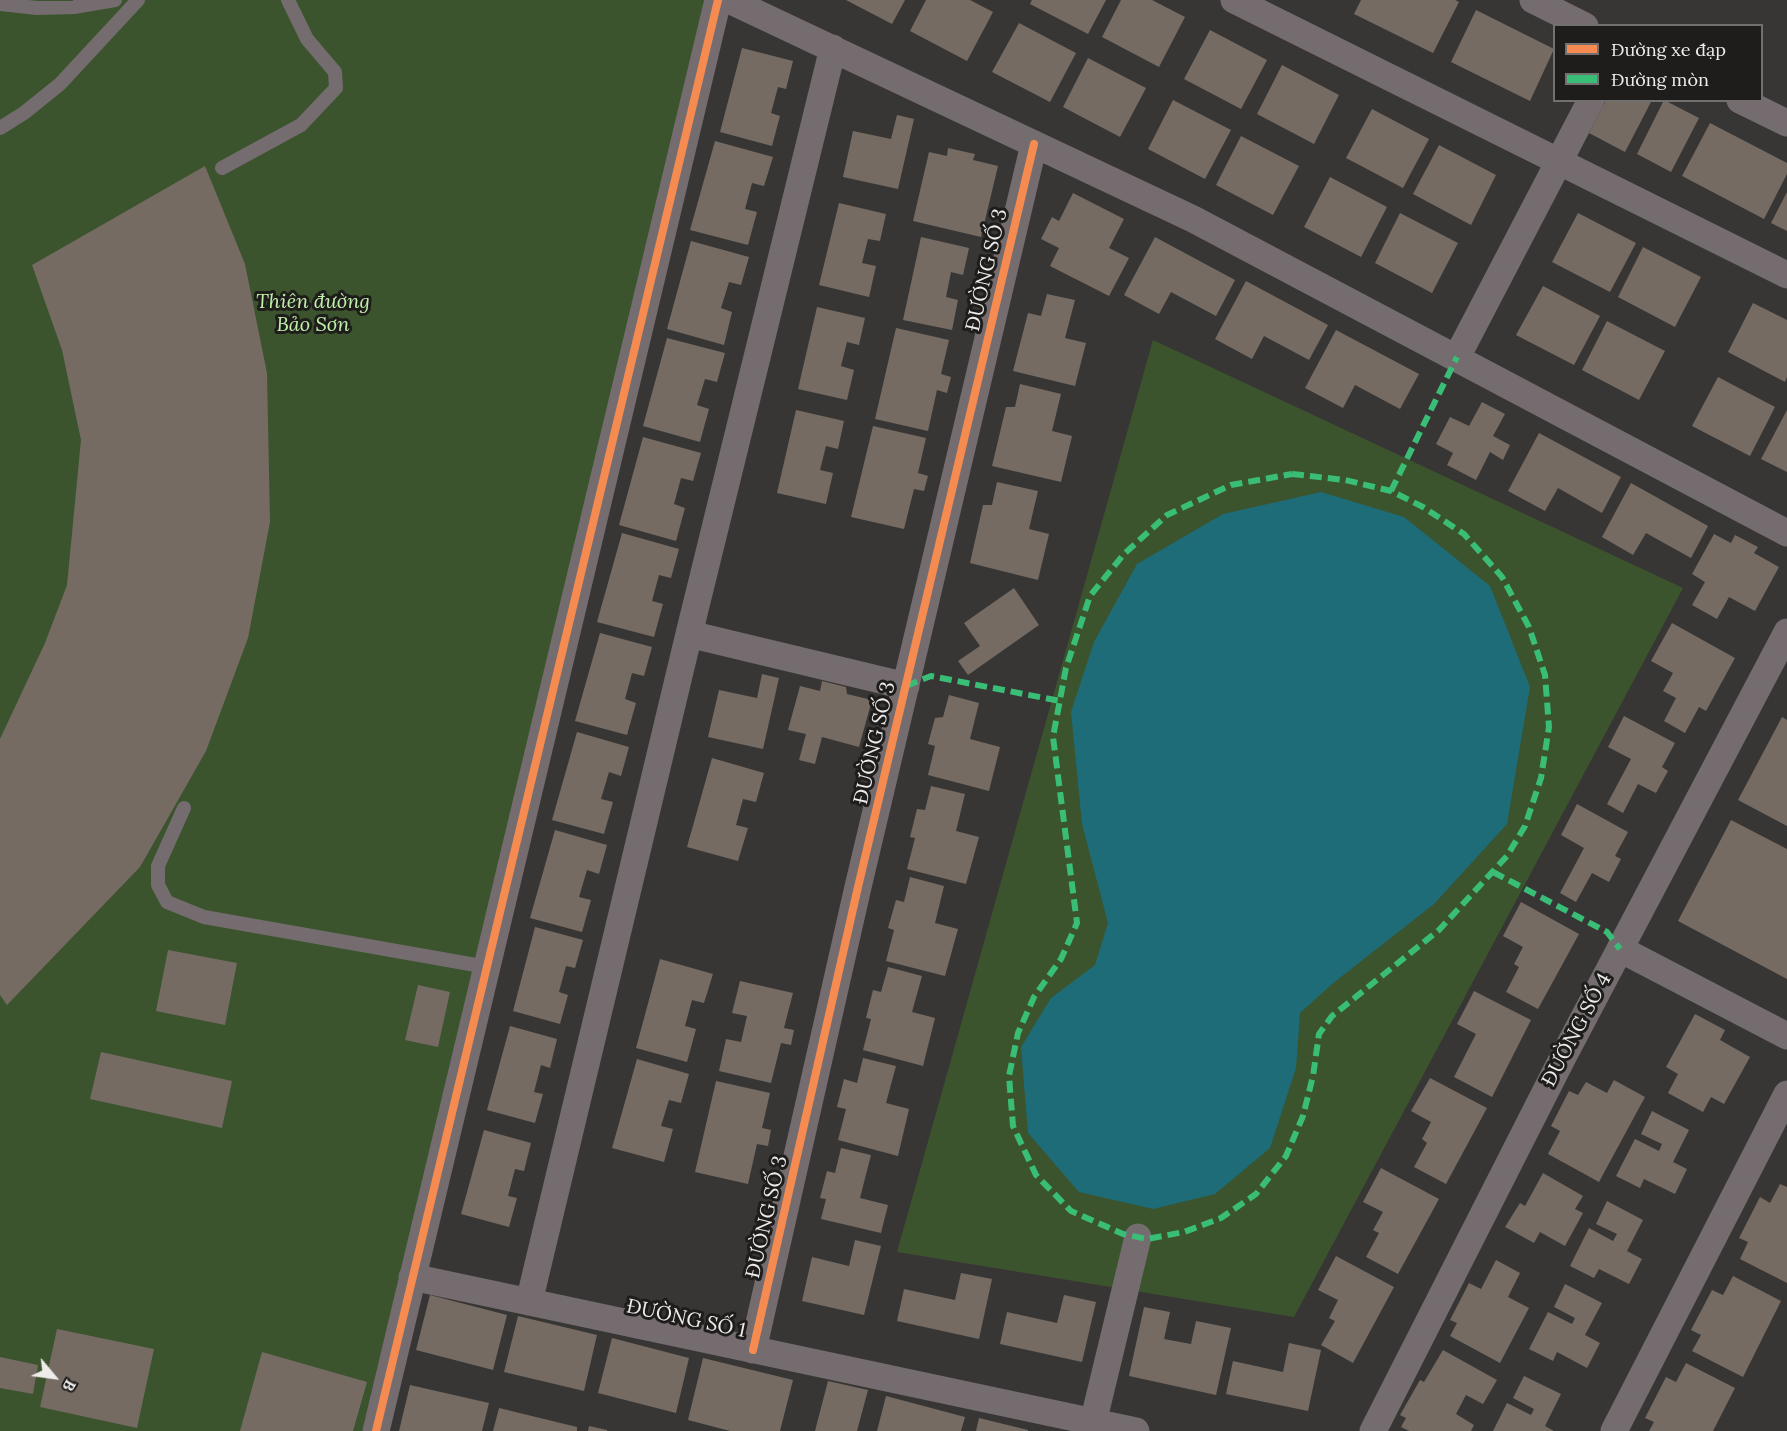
<!DOCTYPE html>
<html>
<head>
<meta charset="utf-8">
<style>
  body { margin:0 }
  #map { position:relative; width:1787px; height:1431px; overflow:hidden; background:#373635; font-family:Lora,serif }
  canvas { display:block }
  .legend { position:absolute; left:1553px; top:24px; width:210px; height:78px; box-sizing:border-box; background:#1e1d1c; border:2px solid #71706f; margin:0; padding:8px 10px; list-style:none; font-size:18px; color:#eeeceb }
  .legend li { display:flex; align-items:center; gap:12px; height:30px }
  .legend b { width:30px; border:2px solid #71706f }
  .north { position:absolute; left:24px; top:1347px; width:60px; height:60px; -webkit-text-stroke:4px #1e1d1c; paint-order:stroke; rotate:119deg; font-size:16px; font-weight:700; line-height:24px; text-align:center; color:#eeeceb }
  .north::after { content:''; display:block; margin:auto; width:21px; height:27px; background:#eeeceb; clip-path:polygon(50% 0,100% 100%,50% 72%,0 100%) }
</style>
</head>
<body>
<div id="map">
<canvas width="1787" height="1431"></canvas>
<ul class="legend">
<li><b style="height:8px;background:#f68b52"></b>Đường xe đạp</li>
<li><b style="height:8px;background:#3abd76"></b>Đường mòn</li>
</ul>
<div class="north">B</div>
</div>
<script>
const c = document.querySelector('canvas').getContext('2d');
c.lineJoin = 'round';
function fillPath(path, color) { c.fillStyle = color; c.fill(path, 'evenodd'); }
const poly = rows => new Path2D(rows.map(r => 'M' + r).join(''));
function trace(path, color, width, dash) { c.strokeStyle = color; c.lineWidth = width; c.lineCap = dash ? 'butt' : 'round'; c.setLineDash(dash || []); c.stroke(path); }
function label(font, color, halo, rows, align = 'center') {
  c.font = font + ' Lora,serif'; c.lineWidth = 6; c.setLineDash([]); c.textBaseline = 'middle'; c.strokeStyle = halo; c.fillStyle = color; for (const [text, x, y, turn = 0] of rows) {
    c.save(); c.translate(x, y); c.rotate((+turn || 0) * Math.PI / 180); c.textAlign = isNaN(turn) ? turn : align; if (halo) c.strokeText(text, 0, 0); c.fillText(text, 0, 0); c.restore();
  }
}
fillPath(poly([
  [0,0,711,0,362,1431,0,1431],
  [1153,340,1683,588,1294,1317,897,1252]
]), '#3b542d');
fillPath(poly([
  [1321,492,1404,517,1490,586,1530,687,1507,824,1434,904,1332,984,1300,1013,1296,1068,1270,1148,1215,1194,1153,1209,1079,1192,1028,1133,1021,1047,1051,998,1095,965,1108,923,1082,824,1071,712,1094,642,1137,564,1223,514]
]), '#1e6c77');
fillPath(poly([
  [846,0,905,0,892,24],
  [926,0,970,0,993,12,967,61,910,31],
  [1032,0,1106,0,1088,34,1030,4],
  [1121,0,1152,0,1185,17,1159,67,1102,37],
  [1361,0,1455,0,1459,2,1433,53,1354,14],
  [1476,10,1554,49,1530,101,1451,62],
  [1019,23,1076,53,1050,102,992,72],
  [1210,30,1267,60,1241,109,1184,79],
  [742,48,793,61,786,89,778,87,771,113,780,116,772,146,720,132],
  [1088,58,1146,88,1120,137,1063,107],
  [1282,65,1339,95,1314,144,1257,114],
  [1173,100,1231,130,1205,179,1148,149],
  [1606,100,1652,100,1625,152,1589,133],
  [1664,100,1699,118,1671,172,1637,154],
  [1372,109,1429,139,1403,188,1346,158],
  [897,115,914,119,898,189,843,177,853,131,891,139],
  [1710,123,1787,163,1787,174,1764,219,1682,176],
  [1241,136,1299,166,1273,215,1216,185],
  [715,141,773,157,764,186,752,183,745,209,757,212,748,245,690,230],
  [1439,145,1496,175,1471,225,1413,194],
  [948,148,975,154,973,160,998,166,981,237,913,221,929,152,947,156],
  [205,166,245,264,267,373,270,522,248,638,206,751,140,867,7,1005,0,995,0,739,45,643,67,585,81,440,62,350,32,265],
  [1330,177,1387,207,1361,257,1304,227],
  [1787,192,1787,231,1771,223],
  [1073,193,1124,219,1109,248,1129,258,1109,296,1050,266,1059,248,1041,239,1052,217,1059,221],
  [839,203,886,214,880,241,868,239,862,263,876,266,869,297,819,285],
  [1400,213,1458,243,1432,293,1375,263],
  [1578,213,1636,243,1610,292,1552,262],
  [921,237,969,248,963,275,951,272,946,297,958,300,952,330,903,320],
  [1155,237,1235,280,1216,316,1171,292,1159,314,1124,295],
  [691,241,749,257,741,285,729,282,721,308,732,312,724,345,667,329],
  [1643,247,1701,277,1675,327,1618,297],
  [1246,281,1328,325,1309,360,1264,336,1252,359,1215,339],
  [1543,286,1600,316,1574,365,1516,335],
  [1047,294,1075,300,1065,338,1086,343,1075,386,1013,371,1028,313,1041,316],
  [1753,303,1787,320,1787,377,1785,382,1728,352],
  [817,307,865,318,859,345,847,342,841,366,854,370,847,400,798,389],
  [1607,321,1665,351,1639,400,1582,370],
  [896,328,949,340,941,374,951,377,947,393,937,390,928,431,875,419],
  [1336,330,1419,374,1400,409,1355,385,1343,408,1305,388],
  [667,338,725,353,717,382,705,379,697,405,709,409,700,442,643,426],
  [1718,377,1775,407,1750,456,1692,426],
  [1020,384,1061,394,1052,431,1072,436,1061,482,992,466,1006,407,1015,407],
  [1482,402,1505,414,1493,436,1510,445,1503,460,1490,452,1476,480,1447,465,1453,453,1436,444,1450,417,1469,426],
  [796,410,844,421,838,449,826,446,820,470,833,473,826,504,777,493],
  [1787,410,1787,472,1761,459],
  [873,426,926,438,918,473,928,476,924,491,914,489,904,529,851,517],
  [1539,433,1621,477,1602,513,1558,488,1545,511,1508,491],
  [643,437,701,453,693,481,681,478,674,504,685,508,676,541,619,525],
  [997,482,1038,491,1029,529,1049,534,1038,580,970,563,983,505,992,505],
  [1631,483,1708,526,1691,558,1646,533,1633,555,1602,537],
  [622,533,679,549,671,578,659,575,652,601,663,604,654,637,597,622],
  [1714,534,1731,543,1735,535,1758,547,1754,553,1779,567,1755,611,1729,597,1717,619,1692,605,1705,582,1692,574],
  [1014,588,1039,625,968,675,958,661,980,646,964,623],
  [1672,623,1735,658,1706,711,1699,707,1685,733,1664,721,1676,698,1663,691,1673,673,1651,661],
  [600,633,652,647,644,676,632,673,625,699,636,703,627,735,575,721],
  [762,674,779,678,763,749,708,737,719,690,757,698],
  [822,681,846,687,847,694,872,700,859,747,822,737,815,764,799,760,806,734,788,730,800,686,820,691],
  [949,695,979,703,970,739,1000,747,989,791,928,775,935,746,928,744,935,718,943,717],
  [1624,716,1675,743,1662,767,1668,771,1656,793,1638,784,1623,813,1607,804,1631,759,1608,747],
  [1782,717,1787,720,1787,826,1738,800],
  [577,732,629,747,621,776,609,772,601,799,613,802,604,834,552,820],
  [712,758,764,773,756,802,743,799,736,825,748,828,738,861,687,847],
  [931,786,965,794,956,831,979,837,966,884,907,869,915,838,910,837,917,809,925,810],
  [1577,804,1628,832,1615,856,1621,859,1609,882,1592,873,1576,902,1560,893,1584,848,1561,835],
  [1731,820,1787,849,1787,979,1678,921],
  [555,830,607,845,599,874,587,870,579,897,591,900,582,932,530,918],
  [910,877,944,886,935,923,958,929,945,976,886,961,894,930,888,928,896,900,904,902],
  [1521,902,1579,934,1538,1009,1506,992,1519,967,1514,964,1523,947,1503,936],
  [535,927,583,940,575,968,566,966,559,992,568,995,560,1024,513,1011],
  [168,950,237,963,225,1025,156,1011],
  [660,959,713,974,704,1003,692,1000,685,1026,696,1029,687,1062,636,1048],
  [888,967,922,976,912,1012,935,1018,923,1066,863,1050,871,1019,866,1018,873,990,881,992],
  [740,981,793,993,784,1028,794,1030,791,1045,781,1043,771,1083,719,1071,726,1039,741,1042,747,1016,732,1013],
  [418,985,450,992,438,1047,405,1040],
  [1474,991,1531,1020,1492,1097,1454,1077,1476,1034,1457,1024],
  [1695,1014,1725,1030,1720,1040,1750,1057,1724,1104,1711,1097,1703,1112,1668,1093,1678,1074,1666,1067],
  [510,1026,557,1039,550,1068,541,1065,534,1092,543,1094,535,1123,487,1110],
  [101,1052,232,1081,222,1128,90,1099],
  [863,1058,896,1066,886,1103,909,1109,898,1156,838,1140,846,1109,837,1107,844,1079,857,1083],
  [637,1059,689,1074,681,1103,669,1100,661,1126,673,1129,664,1162,612,1148],
  [1430,1078,1487,1108,1446,1184,1414,1167,1427,1143,1422,1139,1431,1122,1411,1111],
  [1614,1080,1645,1097,1599,1182,1548,1154,1560,1131,1551,1126,1569,1091,1578,1095,1586,1082,1607,1093],
  [716,1081,770,1093,762,1128,771,1130,768,1146,757,1144,748,1184,695,1172],
  [1652,1111,1689,1130,1673,1162,1687,1169,1675,1194,1644,1179,1640,1188,1616,1176,1635,1139,1659,1151,1662,1144,1641,1134],
  [484,1130,531,1143,524,1171,515,1169,508,1196,517,1198,509,1227,461,1214],
  [841,1148,871,1155,860,1198,888,1205,881,1233,821,1219,826,1199,820,1198,827,1171,835,1173],
  [1381,1168,1439,1199,1398,1274,1366,1257,1379,1233,1373,1230,1383,1212,1363,1202],
  [1543,1173,1583,1196,1575,1209,1583,1213,1565,1246,1540,1232,1534,1243,1505,1227,1520,1203,1525,1206],
  [1780,1184,1787,1187,1787,1283,1740,1259,1748,1242,1739,1238,1760,1197,1770,1203],
  [1607,1201,1643,1220,1627,1251,1642,1259,1629,1284,1599,1269,1594,1278,1570,1266,1589,1228,1613,1241,1617,1234,1596,1224],
  [855,1240,881,1246,864,1315,802,1301,812,1257,849,1266],
  [1336,1256,1394,1287,1353,1363,1321,1345,1335,1321,1329,1318,1338,1300,1318,1290],
  [1496,1260,1520,1273,1508,1297,1529,1308,1500,1363,1450,1336,1457,1323,1450,1320,1469,1283,1481,1289],
  [961,1273,992,1279,979,1339,897,1321,904,1289,955,1300],
  [1733,1276,1781,1301,1743,1377,1692,1351,1701,1335,1691,1330,1712,1290,1723,1295],
  [1565,1284,1602,1303,1585,1335,1600,1343,1587,1368,1557,1352,1553,1361,1529,1349,1548,1312,1572,1324,1575,1318,1554,1307],
  [430,1295,507,1315,493,1370,416,1350],
  [1064,1295,1096,1302,1082,1362,1000,1344,1007,1312,1057,1323],
  [1144,1307,1170,1312,1164,1339,1191,1344,1196,1321,1231,1328,1216,1395,1129,1376],
  [518,1316,597,1335,584,1391,504,1372],
  [57,1329,154,1349,137,1428,40,1407],
  [612,1338,689,1358,676,1413,598,1393],
  [1289,1343,1321,1350,1308,1411,1226,1394,1233,1361,1283,1372],
  [1443,1350,1497,1380,1483,1404,1466,1395,1456,1414,1474,1425,1471,1431,1409,1431,1401,1427,1406,1418,1400,1415,1420,1380,1424,1382],
  [262,1352,367,1382,353,1431,240,1431],
  [0,1357,38,1365,33,1394,0,1388],
  [703,1358,793,1380,780,1431,730,1431,688,1420],
  [1686,1363,1735,1388,1713,1431,1649,1431,1654,1422,1645,1418,1666,1377,1676,1382],
  [1524,1376,1561,1394,1545,1426,1554,1431,1493,1431,1507,1403,1531,1415,1534,1409,1513,1398],
  [828,1381,868,1390,857,1431,815,1431],
  [410,1385,489,1403,482,1431,399,1431],
  [886,1396,965,1417,961,1431,877,1431],
  [499,1408,577,1427,577,1431,493,1431],
  [979,1418,1028,1430,1028,1431,976,1431],
  [589,1426,607,1430,607,1431,588,1431]
]), '#756b63');
trace(poly([
  [0,4,37,8,74,7,115,0],
  [0,128,24,113,60,84,138,0],
  [222,168,301,125,336,88,335,72,307,39,288,0],
  [184,808,158,866,158,885,167,902,204,917,487,967]
]), '#746c6e', 14);
trace(poly([
  [729,0,1193,219,1787,533],
  [1234,0,1787,275],
  [1533,0,1585,26],
  [1740,100,1787,123],
  [1457,357,1591,100],
  [689,634,906,686],
  [1620,949,1787,1036],
  [412,1277,1136,1431],
  [529,1302,689,634,833,48],
  [753,1350,858,887,1034,144],
  [376,1431,718,0],
  [1091,1431,1138,1237],
  [1373,1431,1562,1059,1787,632],
  [1614,1431,1787,1094]
]), '#746c6e', 27);
trace(poly([
  [1292,474,1345,480,1391,491,1423,507,1464,534,1502,577,1529,627,1545,675,1549,727,1541,778,1525,826,1507,856,1439,930,1332,1016,1319,1034,1313,1076,1303,1116,1286,1156,1256,1194,1221,1218,1184,1232,1147,1239,1123,1234,1071,1211,1036,1175,1013,1126,1009,1076,1018,1033,1034,997,1061,959,1077,923,1053,737,1066,668,1090,596,1124,554,1167,515,1231,485,1292,474],
  [1391,491,1457,357],
  [906,686,931,676,1060,701],
  [1493,872,1607,932,1620,949]
]), '#3abd76', 6, [12, 6]);
trace(poly([
  [753,1350,858,887,1034,144],
  [376,1431,718,0]
]), '#f68b52', 8);
label('20px', '#eeeceb', '#1e1d1c', [
  ["ĐƯỜNG SỐ 3",987,270,-77],
  ["ĐƯỜNG SỐ 3",875,743,-77],
  ["ĐƯỜNG SỐ 4",1577,1030,-62],
  ["ĐƯỜNG SỐ 3",767,1217,-77],
  ["ĐƯỜNG SỐ 1",686,1319,12]
]);
label('italic 20px', '#c0f1a8', '#1e1d1c', [
  ["Thiên đường",313,302],
  ["Bảo Sơn",313,325]
]);
</script>
</body>
</html>
